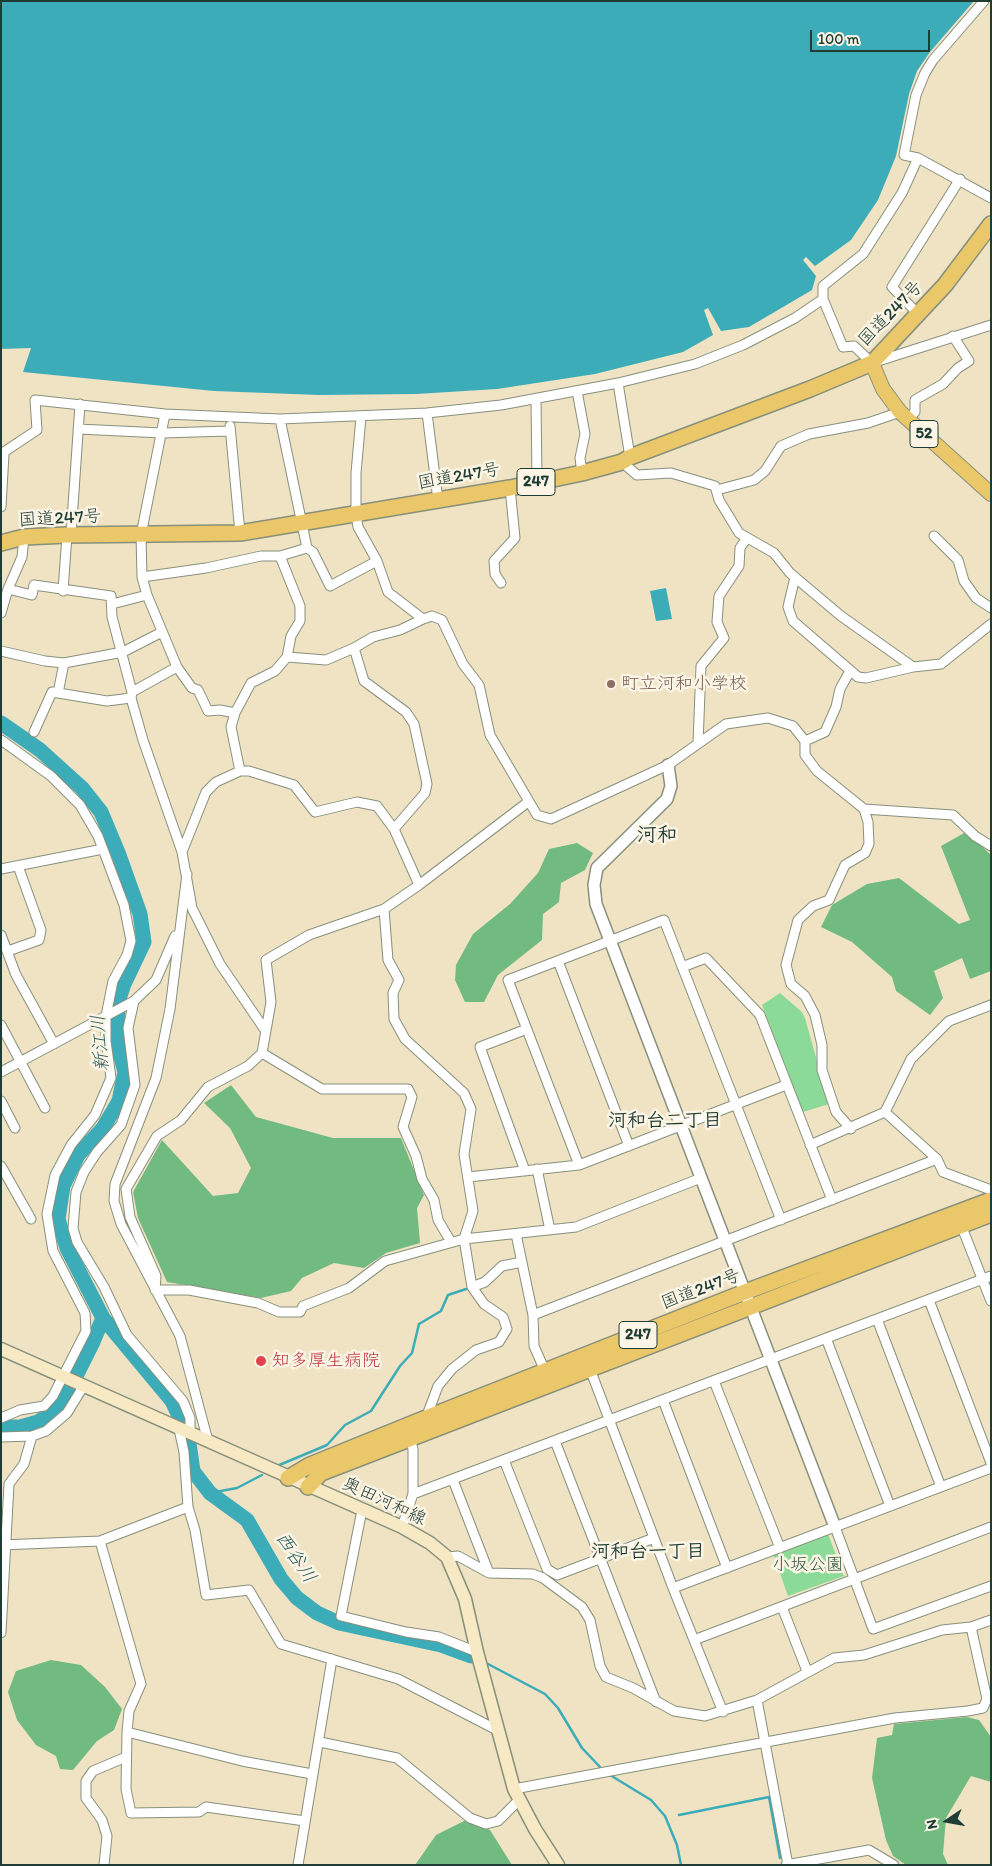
<!DOCTYPE html>
<html>
<head>
<meta charset="utf-8">
<style>
  body { margin:0 }
  #map { position:relative; width:992px; height:1866px; overflow:hidden; background:#efe3c4; font-family:Itim,sans-serif }
  canvas { display:block }
  .frame { position:absolute; inset:0; border:2px solid #1f3d34; pointer-events:none }
  .north { position:absolute; left:922px; top:1796px; width:50px; height:50px; -webkit-text-stroke:4px #fcf5e5; paint-order:stroke; rotate:258deg; font-size:14px; font-weight:700; line-height:20px; text-align:center; color:#1f3d34 }
  .north::after { content:''; display:block; margin:auto; width:18px; height:22px; background:#1f3d34; clip-path:polygon(50% 0,100% 100%,50% 72%,0 100%) }
  .scale { position:absolute; left:810px; top:30px; width:120px; height:22px; box-sizing:border-box; border:2px solid #1f3d34; border-top:0; padding-left:6px; font-size:15px; line-height:18px; white-space:nowrap; color:#1f3d34; -webkit-text-stroke:4px #fcf5e5; paint-order:stroke }
</style>
</head>
<body>
<div id="map">
<canvas width="992" height="1866"></canvas>
<div class="frame"></div>
<div class="north">N</div>
<div class="scale">100 m</div>
</div>
<script>
const c = document.querySelector('canvas').getContext('2d');
c.lineJoin = 'round';
function fillPath(path, color) { c.fillStyle = color; c.fill(path, 'evenodd'); }
const poly = rows => new Path2D(rows.map(r => 'M' + r).join(''));
function trace(path, color, width, dash) { c.strokeStyle = color; c.lineWidth = width; c.lineCap = dash ? 'butt' : 'round'; c.setLineDash(dash || []); c.stroke(path); }
function label(font, color, halo, rows, align = 'center') {
  c.font = font + ' Itim,"Klee One",sans-serif'; c.lineWidth = 5; c.setLineDash([]); c.textBaseline = 'middle'; c.strokeStyle = halo; c.fillStyle = color; for (const [text, x, y, turn = 0] of rows) {
    c.save(); c.translate(x, y); c.rotate((+turn || 0) * Math.PI / 180); c.textAlign = isNaN(turn) ? turn : align; if (halo) c.strokeText(text, 0, 0); c.fillText(text, 0, 0); c.restore();
  }
}
fillPath(poly([
  [780,993,802,1012,805,1018,829,1104,803,1112,762,1005],
  [828,1534,844,1576,788,1596,773,1554]
]), '#8cda98');
fillPath(poly([
  [966,832,991,855,991,971,970,979,962,958,934,971,943,998,930,1015,896,991,892,977,852,942,821,927,832,905,867,884,899,878,959,924,970,920,941,846],
  [577,843,593,853,585,870,561,883,559,902,543,914,542,940,498,975,484,1002,465,1002,455,980,456,965,473,934,510,904,538,873,549,849],
  [231,1085,256,1117,333,1138,401,1138,424,1195,417,1208,420,1243,386,1253,364,1268,334,1263,302,1278,291,1291,261,1298,167,1282,138,1218,133,1192,162,1140,213,1196,238,1193,251,1168,230,1128,204,1103],
  [51,1660,81,1665,105,1687,122,1709,114,1730,97,1741,73,1770,60,1769,56,1756,36,1745,17,1720,8,1692,16,1671],
  [967,1717,979,1720,991,1737,991,1782,971,1776,946,1818,943,1854,948,1865,906,1865,893,1856,886,1840,872,1778,877,1738,892,1735,894,1724],
  [466,1820,490,1830,512,1865,415,1865,436,1835]
]), '#71ba80');
fillPath(poly([
  [1,1,974,1,930,52,917,71,909,94,896,156,878,200,851,240,815,266,806,257,803,260,816,276,812,290,749,327,721,331,708,308,704,310,713,335,683,352,595,374,497,389,416,394,319,395,214,391,23,372,31,348,1,349],
  [666,588,672,619,656,621,650,591]
]), '#3cacb8');
trace(poly([
  [277,1466,327,1445,345,1425,371,1411,400,1366,412,1353,419,1324,441,1311,448,1295,466,1289],
  [210,1493,237,1488,262,1475],
  [488,1664,545,1694,558,1708,582,1748,600,1767],
  [610,1775,651,1800,665,1816,677,1845,681,1865],
  [679,1815,769,1797,780,1858]
]), '#3cacb8', 2.5);
trace(poly([
  [1,723,40,750,82,788,101,812,119,855,140,914,144,942,124,984,118,1002,117,1042,125,1072,119,1101,103,1128,78,1155,63,1186,58,1219,67,1248,103,1318,172,1401,182,1422],
  [1,1427,20,1427,38,1422,53,1412,69,1390,92,1344,103,1318],
  [189,1443,193,1471,210,1493,247,1520,281,1579,297,1598,317,1613,339,1623,441,1645,471,1656]
]), '#3cacb8', 15);
const minor = poly([
  [984,1,933,60,925,73,916,95,904,155,918,158,991,198],
  [918,158,902,193,863,254,823,286,823,299,843,347,854,346,872,363,991,325],
  [919,315,892,287,960,179],
  [618,383,630,457],
  [577,391,585,434,580,458,582,473],
  [536,399,537,482],
  [427,413,438,500],
  [165,414,141,535,142,577,147,595,177,667,192,688,198,690,208,711,220,710,235,713],
  [361,417,356,473,356,514,358,527,377,561,388,592,423,619],
  [280,419,307,548],
  [908,419,915,412,915,400,943,384,958,368,969,361,953,336],
  [230,426,240,533],
  [78,429,162,433,230,431],
  [1,454,37,430,35,400,165,414,280,419,427,413,501,405,618,383,695,364,743,345,795,318,823,299],
  [622,462,637,475,671,473,715,486,719,500,739,533,774,553,790,573,841,616,913,667],
  [717,490,754,480,765,471,781,446,809,434,868,423,900,412],
  [1,507,4,454],
  [71,535,80,404],
  [934,536,958,560,964,581,976,598,991,608],
  [142,577,206,568,261,556,280,556,307,548,313,552,330,586,377,561],
  [795,577,788,607,793,621,858,677,866,678,913,667,941,664,991,624],
  [501,583,495,574,494,561,515,538,510,488],
  [8,589,32,595,34,585,111,596,112,617,132,692],
  [63,591,67,535],
  [112,604,147,595],
  [1,613,8,589,22,557,24,537],
  [354,648,364,681,406,712,414,724,427,784,425,793,394,829],
  [1,651,45,661,64,663,123,652,162,632],
  [287,657,326,660,354,648,373,637,400,630,423,619,432,616,442,620,463,664,479,685,490,735,537,815,551,819,668,765,726,724,768,718,793,726,805,741,805,755,817,771,864,809,868,822,869,844,865,853,845,865,829,900,813,906,798,920,786,965,791,984,805,996,815,1015,822,1045,822,1070,836,1112,851,1129],
  [177,667,132,692,131,698,143,740,182,852,192,908,220,964,265,1030],
  [58,693,64,663],
  [34,732,52,692,107,701,131,698],
  [1,740,51,776,80,805,98,836,124,905,131,941,127,955,113,981,106,1016,106,1041,111,1078,95,1115,71,1145,55,1175,47,1214,53,1251,85,1313,86,1331,53,1396,44,1406,20,1410,1,1418],
  [805,741,825,732,836,707,840,689,850,671],
  [698,744,701,666,724,638,717,622,719,596,739,566,740,548,746,539],
  [240,771,231,727,235,713,251,683,275,671,287,657,291,636,300,621,300,606,280,556],
  [864,809,953,815,975,836,991,846],
  [182,852,206,792,216,782,240,771,249,771,294,785,315,812,357,802,377,806,394,829,419,885],
  [1,869,103,849],
  [187,874,170,1009,156,1078,115,1184,114,1201,121,1224,180,1336,208,1441],
  [384,909,388,960,399,980,393,993,394,1019,405,1039,464,1093,471,1109,464,1154,473,1211,464,1239,472,1287,484,1304,503,1317,507,1329,499,1342,476,1350,452,1369,438,1386,426,1418],
  [1,935,16,975,54,1044],
  [8,951,39,940,41,930,18,866],
  [558,961,629,1146],
  [682,967,706,958,760,1015,832,1200],
  [134,1001,128,1028,135,1085,121,1125,97,1152,84,1172,76,1192,73,1228,77,1242,104,1287,127,1335,183,1401,190,1418,190,1433],
  [1,1025,45,1108],
  [262,1053,322,1089,408,1089,412,1097,403,1127,416,1156,422,1179,434,1200,438,1220,451,1242],
  [1,1072,134,1001,156,980,175,936],
  [1,1101,15,1128],
  [885,1112,937,1159,943,1172,991,1190],
  [810,1145,885,1112,911,1059,949,1021,991,1005],
  [579,1165,508,980,664,920,781,1220],
  [1,1166,31,1219],
  [537,1169,550,1230],
  [525,1171,480,1047,527,1029],
  [468,1177,579,1165,786,1085],
  [961,1225,991,1301],
  [516,1234,533,1315,534,1346,545,1371],
  [472,1287,485,1282,502,1266,522,1262],
  [155,1290,156,1276,130,1217,126,1189,157,1136,181,1120,208,1087,248,1066,262,1053,271,1002,266,960,309,935,384,909,419,885,528,802],
  [155,1290,189,1290,258,1303,279,1312,300,1312,303,1306,349,1288,385,1261,464,1239,576,1227,701,1178],
  [929,1300,991,1463],
  [533,1315,937,1159],
  [877,1319,941,1487],
  [826,1338,890,1506],
  [590,1369,673,1588,723,1712],
  [714,1381,780,1548],
  [663,1400,727,1568],
  [179,1429,184,1452,188,1507,195,1530,206,1595,249,1590,281,1644,398,1679,497,1730],
  [1,1437,32,1436],
  [555,1441,656,1702],
  [504,1460,547,1569,557,1575,654,1538],
  [453,1480,489,1573],
  [413,1494,991,1276],
  [362,1510,341,1616,406,1632,439,1637,477,1652],
  [402,1527,413,1494,413,1449,410,1439],
  [835,1527,873,1629,991,1586],
  [100,1541,141,1684,129,1711,127,1732,126,1789,131,1813,199,1812,206,1807,305,1821],
  [1,1545,100,1541,188,1507],
  [447,1557,458,1556,489,1573,533,1574,543,1578,582,1607,590,1620,600,1666,606,1677,633,1688,674,1711,705,1716,757,1700,834,1658,864,1655,942,1630,971,1627,991,1620],
  [673,1588,991,1468],
  [782,1607,807,1671],
  [1,1633,9,1484,24,1464,32,1436,46,1431,67,1413,83,1387],
  [694,1640,991,1527],
  [757,1700,788,1865],
  [127,1732,242,1761,312,1774],
  [320,1742,397,1758,470,1818,486,1824,498,1821,519,1800],
  [514,1789,895,1718,968,1711,983,1708,987,1699,971,1627],
  [104,1865,107,1836,102,1820,86,1798,86,1781,93,1771,126,1757],
  [298,1865,332,1659],
  [786,1865,869,1850,894,1865]
]);
const tertiary = poly([
  [668,765,671,786,667,799,597,868,594,885,596,904,835,1527]
]);
const secondary = poly([
  [1,1349,402,1527,430,1543,447,1557,465,1599,477,1652,514,1789,535,1829,558,1865]
]);
const primary = poly([
  [872,363,883,389,900,412,991,494]
]);
const trunk = poly([
  [1,543,24,537,67,535,240,533,510,488,582,473,622,462,630,457,810,389,872,363,945,285,991,224],
  [288,1478,310,1465,426,1418,745,1292,991,1200],
  [308,1487,321,1473,991,1214]
]);
trace(minor, '#87907c', 11);
trace(tertiary, '#87907c', 14);
trace(secondary, '#87907c', 15);
trace(primary, '#87907c', 16);
trace(trunk, '#87907c', 18);
trace(minor, '#fff', 9);
trace(tertiary, '#fff', 11);
trace(secondary, '#f7e9c3', 12);
trace(primary, '#eac769', 14);
trace(trunk, '#eac769', 15);
for (const [x, y, r, color] of [
  [611,684,5,"#8d6e63"],
  [261,1361,6,"#e0444e"]
]) { const dot = new Path2D(); dot.arc(x, y, r, 0, 2 * Math.PI); c.fillStyle = color; c.fill(dot); trace(dot, '#fcf5e5', 2); }
for (const [x, y, w] of [
  [924,434,28],
  [536,482,38],
  [638,1335,38]
]) { const box = new Path2D(); box.roundRect(x - w / 2, y - 13.5, w, 27, 4); c.fillStyle = '#fcf5e5'; c.fill(box); trace(box, '#1f3d34', 1); }
label('bold 16px', '#1f3d34', null, [
  ["52",924,434],
  ["247",536,482],
  ["247",638,1335]
]);
label('18px', '#1f3d34', '#fcf5e5', [
  ["国道247号",891,314,-46],
  ["国道247号",459,477,-10],
  ["国道247号",60,519,-3],
  ["国道247号",701,1290,-21],
  ["奥田河和線",384,1502,25]
]);
label('18px', '#785e54', '#fcf5e5', [
  ["町立河和小学校",621,684]
], 'left');
label('18px', '#be3a42', '#fcf5e5', [
  ["知多厚生病院",272,1361]
], 'left');
label('18px', '#355c48', '#fcf5e5', [
  ["小坂公園",808,1565]
]);
label('italic 19px', '#285e5c', '#fcf5e5', [
  ["新江川",101,1043,-94],
  ["西谷川",295,1558,56]
]);
label('bold 19px', '#1f3d34', '#fcf5e5', [
  ["河和台二丁目",665,1121],
  ["河和台一丁目",648,1552]
]);
label('bold 20px', '#1f3d34', '#fcf5e5', [
  ["河和",657,836]
]);
</script>
</body>
</html>
